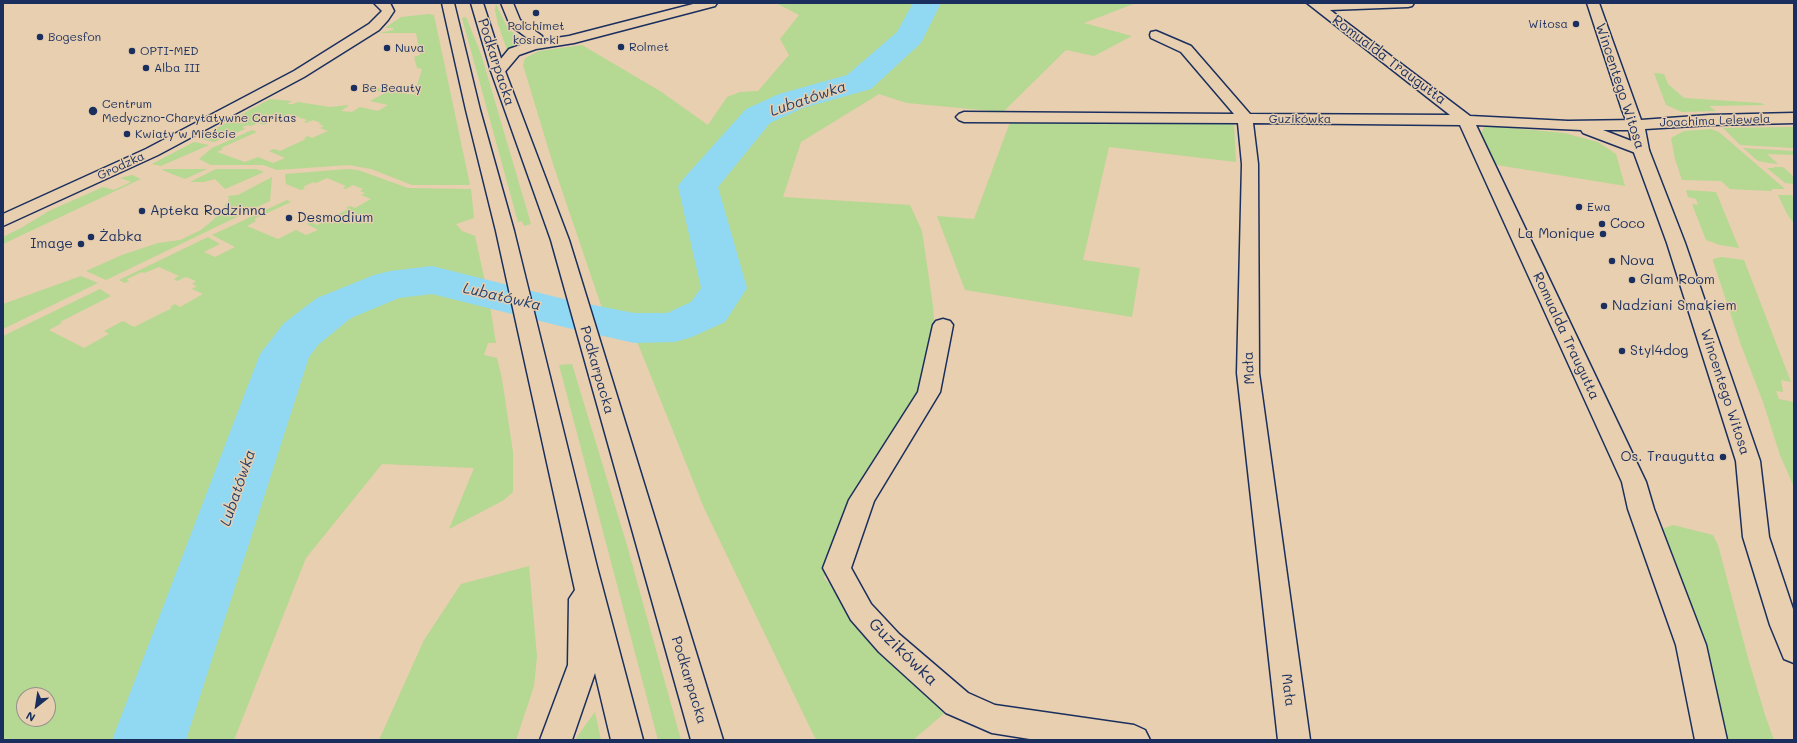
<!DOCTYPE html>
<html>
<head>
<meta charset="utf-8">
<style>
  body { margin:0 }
  #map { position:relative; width:1797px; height:743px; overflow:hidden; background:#e7cfb0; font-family:Mali,sans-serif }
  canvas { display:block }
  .frame { position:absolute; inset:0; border:4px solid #1b2f5e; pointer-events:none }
  .north { position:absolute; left:16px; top:687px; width:40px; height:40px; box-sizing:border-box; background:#e7cfb0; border:1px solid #958f8f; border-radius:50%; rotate:210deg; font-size:11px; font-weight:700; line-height:16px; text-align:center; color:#1b2f5e }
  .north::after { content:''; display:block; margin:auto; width:14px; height:18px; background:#1b2f5e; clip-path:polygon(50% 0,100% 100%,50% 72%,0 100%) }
</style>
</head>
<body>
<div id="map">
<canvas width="1797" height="743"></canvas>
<div class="frame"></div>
<div class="north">N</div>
</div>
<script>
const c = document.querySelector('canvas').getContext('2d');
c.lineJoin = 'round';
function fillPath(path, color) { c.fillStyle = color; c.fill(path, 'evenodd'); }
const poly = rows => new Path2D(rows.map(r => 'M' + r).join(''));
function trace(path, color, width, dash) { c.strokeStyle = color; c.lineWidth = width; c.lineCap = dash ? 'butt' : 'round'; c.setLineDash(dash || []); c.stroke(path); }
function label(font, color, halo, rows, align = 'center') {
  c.font = font + ' Mali,sans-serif'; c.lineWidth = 3; c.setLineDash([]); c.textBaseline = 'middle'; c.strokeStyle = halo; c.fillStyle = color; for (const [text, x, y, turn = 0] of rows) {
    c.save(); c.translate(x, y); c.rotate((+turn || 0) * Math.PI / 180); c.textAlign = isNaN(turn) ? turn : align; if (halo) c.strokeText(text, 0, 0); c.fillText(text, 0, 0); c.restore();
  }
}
fillPath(poly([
  [776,3,1136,3,1084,23,1132,36,1094,56,1066,50,1003,112,907,103,879,94,801,142,783,197,910,205,922,231,933,306,935,335,923,389,849,508,824,578,947,711,913,740,816,740,704,508,636,339,602,308,553,164,523,65,525,58,539,51,582,45,660,91,708,125,727,97,740,92,758,91,789,55,780,39,799,15],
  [496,4,508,29,524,40,523,42,507,50,498,24,495,10],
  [429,14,434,15,470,185,412,185,371,169,349,165,277,170,263,165,211,165,199,159,212,148,252,130,257,132,221,148,223,149,217,152,245,162,258,157,273,163,285,158,269,151,274,149,280,151,306,139,304,138,308,136,312,138,328,131,320,128,324,126,319,124,321,123,313,120,306,123,304,122,307,120,289,114,280,118,278,117,264,125,259,123,251,126,248,125,242,127,245,129,214,142,198,138,270,99,292,101,287,104,293,104,298,102,330,107,349,105,341,111,352,112,360,107,378,111,388,105,370,101,385,93,365,88,368,86,414,95,422,69,417,68,414,57,420,55,416,33,379,33,393,30,393,28,385,28,401,17],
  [466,17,481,54,531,224,524,226,522,221,518,222,462,18],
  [1654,73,1664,74,1668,84,1684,98,1761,103,1765,105,1709,106,1716,111,1682,112,1666,105],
  [1010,122,1234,124,1236,162,1109,147,1083,260,1140,268,1132,317,965,290,937,216,974,219],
  [1490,126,1564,133,1598,142,1616,154,1625,186,1491,164,1477,134,1481,134,1484,127],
  [1794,127,1794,148,1740,145,1723,128],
  [1711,129,1719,132,1785,189,1772,189,1772,191,1730,189,1721,181,1682,180,1675,159,1671,138,1684,131],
  [194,142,209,145,161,166,152,164],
  [1743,148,1794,151,1794,155,1767,154,1778,164,1769,163,1758,161],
  [1773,167,1783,167,1794,177,1794,184,1785,183,1767,168,1774,168],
  [164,169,207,169,185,179,162,170],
  [216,169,256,169,264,172,225,189,215,179,204,182,190,182],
  [347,169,358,170,408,188,471,189,474,218,456,224,462,231,475,236,489,300,496,343,488,343,484,355,497,358,502,379,513,452,513,492,504,500,449,529,474,468,382,464,306,558,234,740,3,740,3,336,100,289,111,296,60,322,62,323,49,330,84,348,109,334,104,331,123,321,134,327,172,308,170,307,175,304,180,307,203,294,192,289,197,286,192,284,196,281,186,277,177,281,174,279,179,276,159,267,144,273,142,272,127,279,129,281,125,283,119,280,208,237,220,244,204,252,215,257,235,247,212,235,287,200,291,202,254,219,256,221,247,226,278,239,296,230,306,235,318,230,307,224,311,222,317,225,348,209,346,208,350,206,355,208,371,199,361,195,365,193,360,191,363,189,353,185,346,189,343,188,346,186,327,178,316,183,313,182,303,187,305,188,301,190,286,184,285,174],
  [24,695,48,695,48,719,24,719],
  [132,175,141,179,3,244,3,237,21,228,49,211,103,187,114,190,131,182,120,178],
  [272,177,270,201,106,280,86,271,122,255,158,243,180,240,201,230,213,220,221,212,229,199,228,196,238,195],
  [1686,190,1716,192,1739,248,1720,245,1706,240,1692,204,1698,205,1696,199,1688,197],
  [1778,195,1791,195,1794,198,1794,224,1786,212],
  [1721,257,1744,260,1791,382,1781,380,1783,392,1776,391,1779,399,1794,402,1794,487,1780,455,1763,402,1741,345,1713,261,1713,259],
  [81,276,98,283,3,329,3,304],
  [572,364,626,542,681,740,658,740,559,365],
  [1673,525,1713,535,1718,545,1748,658,1765,715,1774,740,1725,740,1659,536,1662,529],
  [529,566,537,657,534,686,516,740,379,740,424,640,461,584],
  [595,712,601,740,575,740,584,727]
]), '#b5d892');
fillPath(poly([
  [913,3,941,3,921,43,871,89,803,108,770,123,718,187,747,288,725,322,692,337,675,342,634,343,568,328,432,294,399,298,351,318,318,345,309,357,186,740,112,740,260,354,284,323,317,298,374,275,390,271,432,266,568,300,634,313,667,313,691,302,701,288,678,186,684,178,746,109,779,94,847,75,897,32,913,3]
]), '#91d9f2');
const minor = poly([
  [501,3,513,3,520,20,542,36,543,40,569,36,697,3,717,3,715,6,574,43,536,49,519,55,503,74,498,75,493,74,491,71,509,49,529,42,530,40,510,25,501,3],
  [1307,3,1414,3,1412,6,1408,7,1330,10,1470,116,1568,121,1636,120,1641,122,1644,125,1641,128,1636,130,1603,130,1647,147,1649,150,1647,153,1641,155,1583,133,1581,130,1476,125,1646,482,1654,509,1706,645,1727,740,1695,740,1676,645,1628,509,1622,482,1460,125,1253,123,1258,164,1259,373,1310,740,1278,740,1237,373,1242,164,1238,123,964,122,959,120,956,117,959,114,964,112,1234,114,1181,52,1151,38,1150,35,1151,32,1156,31,1191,46,1250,114,1450,115,1307,3],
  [943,319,950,321,953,325,940,392,874,501,851,568,871,604,899,634,968,693,995,705,1134,725,1145,730,1150,740,1036,740,992,733,946,713,879,652,851,620,823,568,849,500,918,392,933,325,936,321,943,319]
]);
const tertiary = poly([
  [374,3,390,3,394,11,388,20,379,30,304,77,158,155,3,226,3,214,146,149,294,71,369,24,382,11,374,3],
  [1587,3,1599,3,1641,120,1710,115,1794,113,1794,123,1710,125,1645,129,1649,150,1685,243,1760,461,1769,537,1794,612,1794,663,1784,659,1770,625,1743,537,1736,461,1667,243,1633,150,1628,125,1622,110,1587,3]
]);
const primary = poly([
  [442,3,454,3,480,110,514,231,597,567,643,740,611,740,595,673,572,740,540,740,568,665,569,599,575,590,496,231,466,110,442,3],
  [471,3,483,3,505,71,569,240,723,740,691,740,551,240,491,71,471,3]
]);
trace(minor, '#1b2f5e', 3);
trace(tertiary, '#1b2f5e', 3);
trace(primary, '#1b2f5e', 3);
fillPath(minor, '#e7cfb0');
fillPath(tertiary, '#e7cfb0');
fillPath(primary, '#e7cfb0');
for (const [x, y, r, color] of [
  [536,13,4,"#1b2f5e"],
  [1576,24,4,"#1b2f5e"],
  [40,37,4,"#1b2f5e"],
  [621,47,4,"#1b2f5e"],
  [387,48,4,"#1b2f5e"],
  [132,51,4,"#1b2f5e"],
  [146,68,4,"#1b2f5e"],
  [354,88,4,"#1b2f5e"],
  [93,111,5,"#1b2f5e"],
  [127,134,4,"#1b2f5e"],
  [1579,207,4,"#1b2f5e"],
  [142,211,4,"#1b2f5e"],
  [289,218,4,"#1b2f5e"],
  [1602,224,4,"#1b2f5e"],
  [1603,234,4,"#1b2f5e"],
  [91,237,4,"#1b2f5e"],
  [81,244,4,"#1b2f5e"],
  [1612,261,4,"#1b2f5e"],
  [1632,280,4,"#1b2f5e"],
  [1604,306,4,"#1b2f5e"],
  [1622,351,4,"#1b2f5e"],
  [1723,457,4,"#1b2f5e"]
]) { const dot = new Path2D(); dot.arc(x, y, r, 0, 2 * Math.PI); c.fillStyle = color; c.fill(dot); trace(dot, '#e7cfb0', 1.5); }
label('12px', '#1b2f5e', '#e7cfb0', [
  ["Witosa",1568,24,"right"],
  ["Polchimet",536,26,"center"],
  ["kosiarki",536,40,"center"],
  ["Bogesfon",48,37],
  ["Rolmet",629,47],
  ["Nuva",395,48],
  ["OPTI-MED",140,51],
  ["Alba III",154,68],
  ["Be Beauty",362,88],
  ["Centrum",102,104],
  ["Medyczno-Charytatywne Caritas",102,118],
  ["Kwiaty w Mieście",135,134],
  ["Ewa",1587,207]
], 'left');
label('12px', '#1b2f5e', '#e7cfb0', [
  ["Guzikówka",1300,119],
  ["Joachima Lelewela",1715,121,-2],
  ["Grodzka",121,166,-25]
]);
label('14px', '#1b2f5e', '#e7cfb0', [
  ["Romualda Traugutta",1389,60,37],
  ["Podkarpacka",496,62,72],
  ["Wincentego Witosa",1620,86,72],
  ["Romualda Traugutta",1566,336,65],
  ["Mała",1249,368,-93],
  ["Podkarpacka",597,370,74],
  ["Wincentego Witosa",1725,392,72],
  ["Podkarpacka",689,680,73],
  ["Mała",1288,690,83]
]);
label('14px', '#1b2f5e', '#e7cfb0', [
  ["Apteka Rodzinna",150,211],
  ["Desmodium",297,218],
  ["Coco",1610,224],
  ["La Monique",1595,234,"right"],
  ["Żabka",99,237],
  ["Image",73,244,"right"],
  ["Nova",1620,261],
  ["Glam Room",1640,280],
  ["Nadziani Smakiem",1612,306],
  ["Styl4dog",1630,351],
  ["Os. Traugutta",1715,457,"right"]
], 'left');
label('italic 15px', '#27406d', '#e7cfb0', [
  ["Lubatówka",808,99,-19],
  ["Lubatówka",502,297,13],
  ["Lubatówka",238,488,-71]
]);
label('17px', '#1b2f5e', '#e7cfb0', [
  ["Guzikówka",903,652,44]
]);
</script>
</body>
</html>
